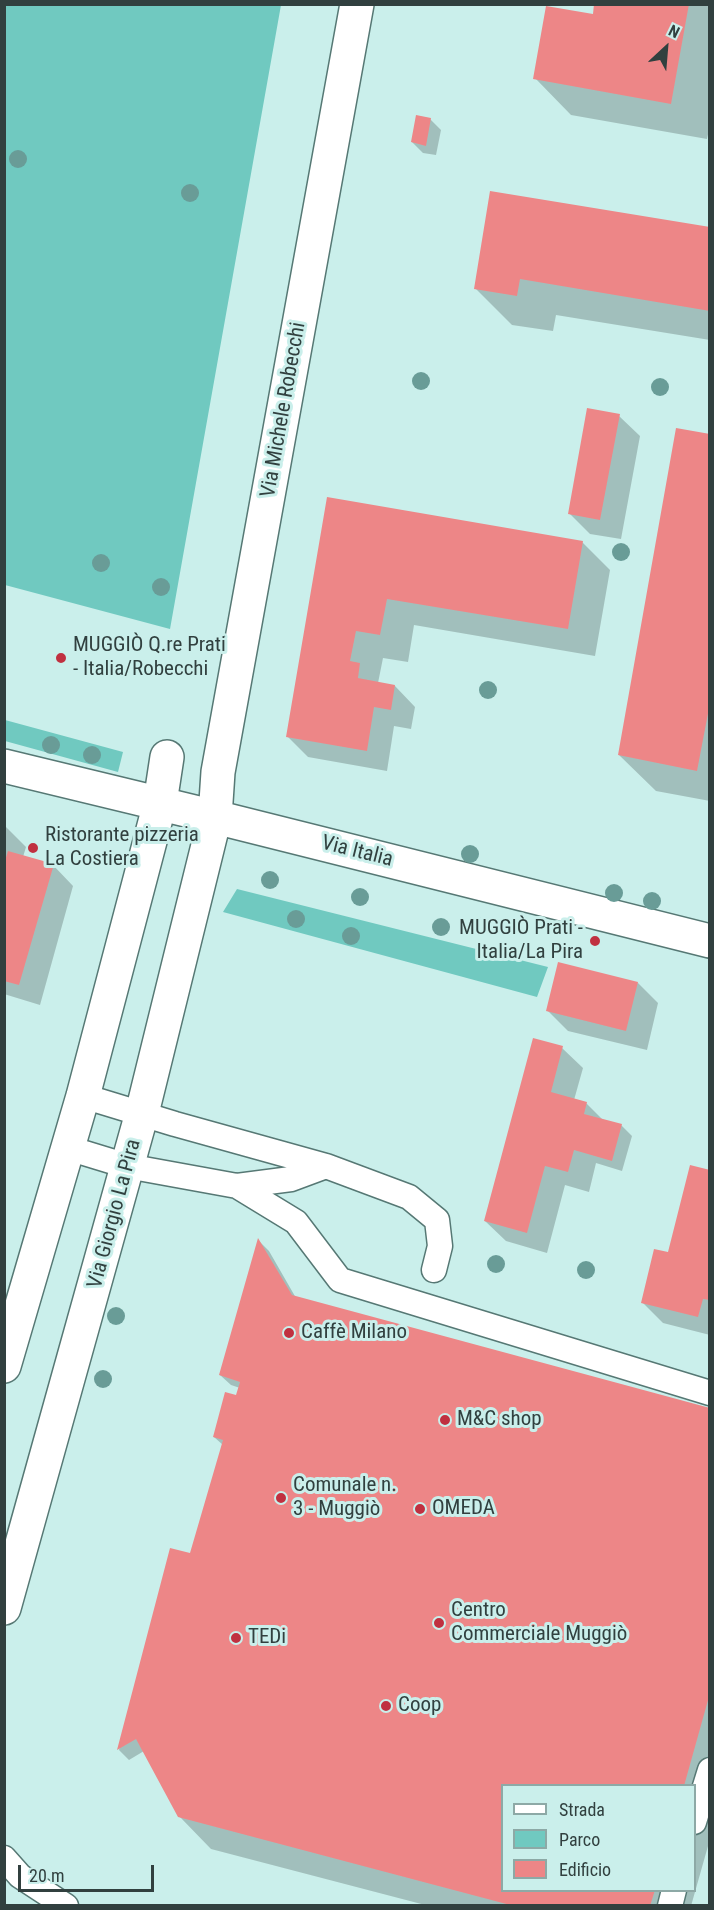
<!DOCTYPE html>
<html>
<head>
<meta charset="utf-8">
<style>
  body { margin:0 }
  #map { position:relative; width:714px; height:1910px; overflow:hidden; background:#caefeb; font-family:"Roboto Condensed",sans-serif }
  canvas { display:block }
  .frame { position:absolute; inset:0; border:6px solid #31403f; pointer-events:none }
  .legend { position:absolute; left:501px; top:1784px; width:195px; height:108px; box-sizing:border-box; background:#caefeb; border:2px solid #8da9a6; margin:0; padding:8px 10px; list-style:none; font-size:18px; color:#31403f }
  .legend li { display:flex; align-items:center; gap:12px; height:30px }
  .legend b { width:30px; border:2px solid #8da9a6 }
  .north { position:absolute; left:636px; top:18px; width:60px; height:60px; -webkit-text-stroke:4px #caefeb; paint-order:stroke; rotate:26deg; font-size:16px; font-weight:700; line-height:24px; text-align:center; color:#31403f }
  .north::after { content:''; display:block; margin:auto; width:21px; height:27px; background:#31403f; clip-path:polygon(50% 0,100% 100%,50% 72%,0 100%) }
  .scale { position:absolute; left:18px; top:1865px; width:136px; height:27px; box-sizing:border-box; border:3px solid #31403f; border-top:0; padding-left:8px; font-size:18px; line-height:21px; white-space:nowrap; color:#31403f; -webkit-text-stroke:4px #caefeb; paint-order:stroke }
</style>
</head>
<body>
<div id="map">
<canvas width="714" height="1910"></canvas>
<div class="frame"></div>
<ul class="legend">
<li><b style="height:8px;background:#fff"></b>Strada</li>
<li><b style="height:16px;background:#70c9c0"></b>Parco</li>
<li><b style="height:16px;background:#ed8687"></b>Edificio</li>
</ul>
<div class="north">N</div>
<div class="scale">20 m</div>
</div>
<script>
const c = document.querySelector('canvas').getContext('2d');
c.lineJoin = 'round';
function fillPath(path, color) { c.fillStyle = color; c.fill(path, 'evenodd'); }
const poly = rows => new Path2D(rows.map(r => 'M' + r).join(''));
function trace(path, color, width, dash) { c.strokeStyle = color; c.lineWidth = width; c.lineCap = dash ? 'butt' : 'round'; c.setLineDash(dash || []); c.stroke(path); }
function label(font, color, halo, rows, align = 'center') {
  c.font = font + ' "Roboto Condensed",sans-serif'; c.lineWidth = 6; c.setLineDash([]); c.textBaseline = 'middle'; c.strokeStyle = halo; c.fillStyle = color; for (const [text, x, y, turn = 0] of rows) {
    c.save(); c.translate(x, y); c.rotate((+turn || 0) * Math.PI / 180); c.textAlign = isNaN(turn) ? turn : align; if (halo) c.strokeText(text, 0, 0); c.fillText(text, 0, 0); c.restore();
  }
}
fillPath(poly([
  [4,5,281,5,170,629,5,585],
  [5,720,123,752,118,772,5,741],
  [237,889,548,967,537,997,223,912]
]), '#70c9c0');
fillPath(poly([
  [596,4,710,4,710,125,707,139,571,115,535,78,594,16],
  [430,119,441,130,436,155,423,153,412,142],
  [710,229,710,340,556,315,553,331,512,325,475,288],
  [619,416,640,436,621,539,590,534,569,513],
  [710,436,710,801,656,791,619,755],
  [328,499,582,542,610,570,595,656,414,625,408,662,383,658,378,683,395,686,415,707,411,729,394,726,387,771,308,757,287,736],
  [4,825,26,847,23,857,53,865,73,886,40,1005,4,994],
  [638,983,658,1003,647,1050,568,1031,548,1011],
  [562,1048,583,1068,574,1100,586,1103,604,1121,621,1125,632,1136,622,1171,596,1163,589,1192,565,1185,547,1253,506,1241,485,1221],
  [710,1171,710,1335,663,1323,642,1302,669,1254],
  [259,1241,269,1251,296,1298,710,1409,710,1839,691,1906,429,1906,211,1849,179,1816,144,1751,129,1760,119,1750,172,1550,191,1556,223,1445,214,1437,237,1398,240,1388,231,1385,220,1375],
  [502,1786,694,1786,694,1890,502,1890]
]), '#0003');
fillPath(poly([
  [594,4,689,4,671,104,533,79,546,6,593,14],
  [416,115,431,118,426,146,411,142],
  [490,191,710,227,710,311,520,279,517,296,474,289],
  [587,408,620,414,600,520,568,514],
  [676,428,710,434,710,703,697,771,618,755],
  [327,497,583,541,568,629,387,599,380,635,356,631,350,661,360,663,358,678,395,685,391,710,374,707,367,751,286,737],
  [8,851,54,864,19,985,4,981,4,864],
  [558,962,638,982,626,1031,546,1011],
  [533,1038,563,1046,551,1092,587,1102,584,1114,622,1124,612,1161,574,1150,568,1172,545,1166,527,1233,484,1221],
  [690,1165,710,1170,710,1300,703,1299,698,1317,641,1303,654,1249,668,1252],
  [258,1238,292,1295,710,1408,710,1693,684,1786,502,1786,502,1890,655,1890,650,1906,514,1906,178,1817,136,1739,117,1750,170,1548,190,1553,223,1440,213,1437,225,1392,236,1395,240,1382,219,1375]
]), '#ed8687');
const service = poly([
  [83,1096,175,1124,326,1166,409,1197,437,1220,440,1246,434,1270],
  [68,1148,127,1166,237,1186,291,1179,326,1166],
  [237,1186,296,1222,340,1280,710,1393],
  [694,1822,710,1770],
  [4,1858,20,1876,66,1906],
  [670,1906,674,1890]
]);
const minor = poly([
  [160,803,167,757],
  [215,817,218,772,357,4]
]);
const tertiary = poly([
  [4,766,215,817,710,941],
  [4,1366,83,1096,160,803],
  [4,1608,142,1113,215,817]
]);
trace(service, '#567874', 27);
trace(minor, '#567874', 36);
trace(tertiary, '#567874', 36);
trace(service, '#fff', 24);
trace(minor, '#fff', 33);
trace(tertiary, '#fff', 33);
c.fillStyle = '#699c97';
for (const [x, y] of [
  [18,159],
  [190,193],
  [421,381],
  [660,387],
  [621,552],
  [101,563],
  [161,587],
  [488,690],
  [51,745],
  [92,755],
  [470,854],
  [270,880],
  [614,893],
  [360,897],
  [652,901],
  [296,919],
  [478,926],
  [441,927],
  [351,936],
  [496,1264],
  [586,1270],
  [116,1316],
  [103,1379]
]) { c.beginPath(); c.arc(x, y, 9, 0, 2 * Math.PI); c.fill(); }
for (const [x, y, r, color] of [
  [61,658,6,"#c03040"],
  [33,848,6,"#c03040"],
  [595,941,6,"#c03040"],
  [289,1333,6,"#c03040"],
  [445,1420,6,"#c03040"],
  [281,1498,6,"#c03040"],
  [420,1509,6,"#c03040"],
  [439,1623,6,"#c03040"],
  [236,1638,6,"#c03040"],
  [386,1706,6,"#c03040"]
]) { const dot = new Path2D(); dot.arc(x, y, r, 0, 2 * Math.PI); c.fillStyle = color; c.fill(dot); trace(dot, '#caefeb', 2); }
label('21px', '#31403f', '#caefeb', [
  ["Via Michele Robecchi",284,410,-80],
  ["Via Italia",357,852,14],
  ["Via Giorgio La Pira",115,1214,-75]
]);
label('21px', '#31403f', '#caefeb', [
  ["MUGGIÒ Q.re Prati",73,646],
  ["- Italia/Robecchi",73,670],
  ["Ristorante pizzeria",45,836],
  ["La Costiera",45,860],
  ["MUGGIÒ Prati -",583,929,"right"],
  ["Italia/La Pira",583,953,"right"],
  ["Caffè Milano",301,1333],
  ["M&C shop",457,1420],
  ["Comunale n.",293,1486],
  ["3 - Muggiò",293,1510],
  ["OMEDA",432,1509],
  ["Centro",451,1611],
  ["Commerciale Muggiò",451,1635],
  ["TEDi",248,1638],
  ["Coop",398,1706]
], 'left');
</script>
</body>
</html>
